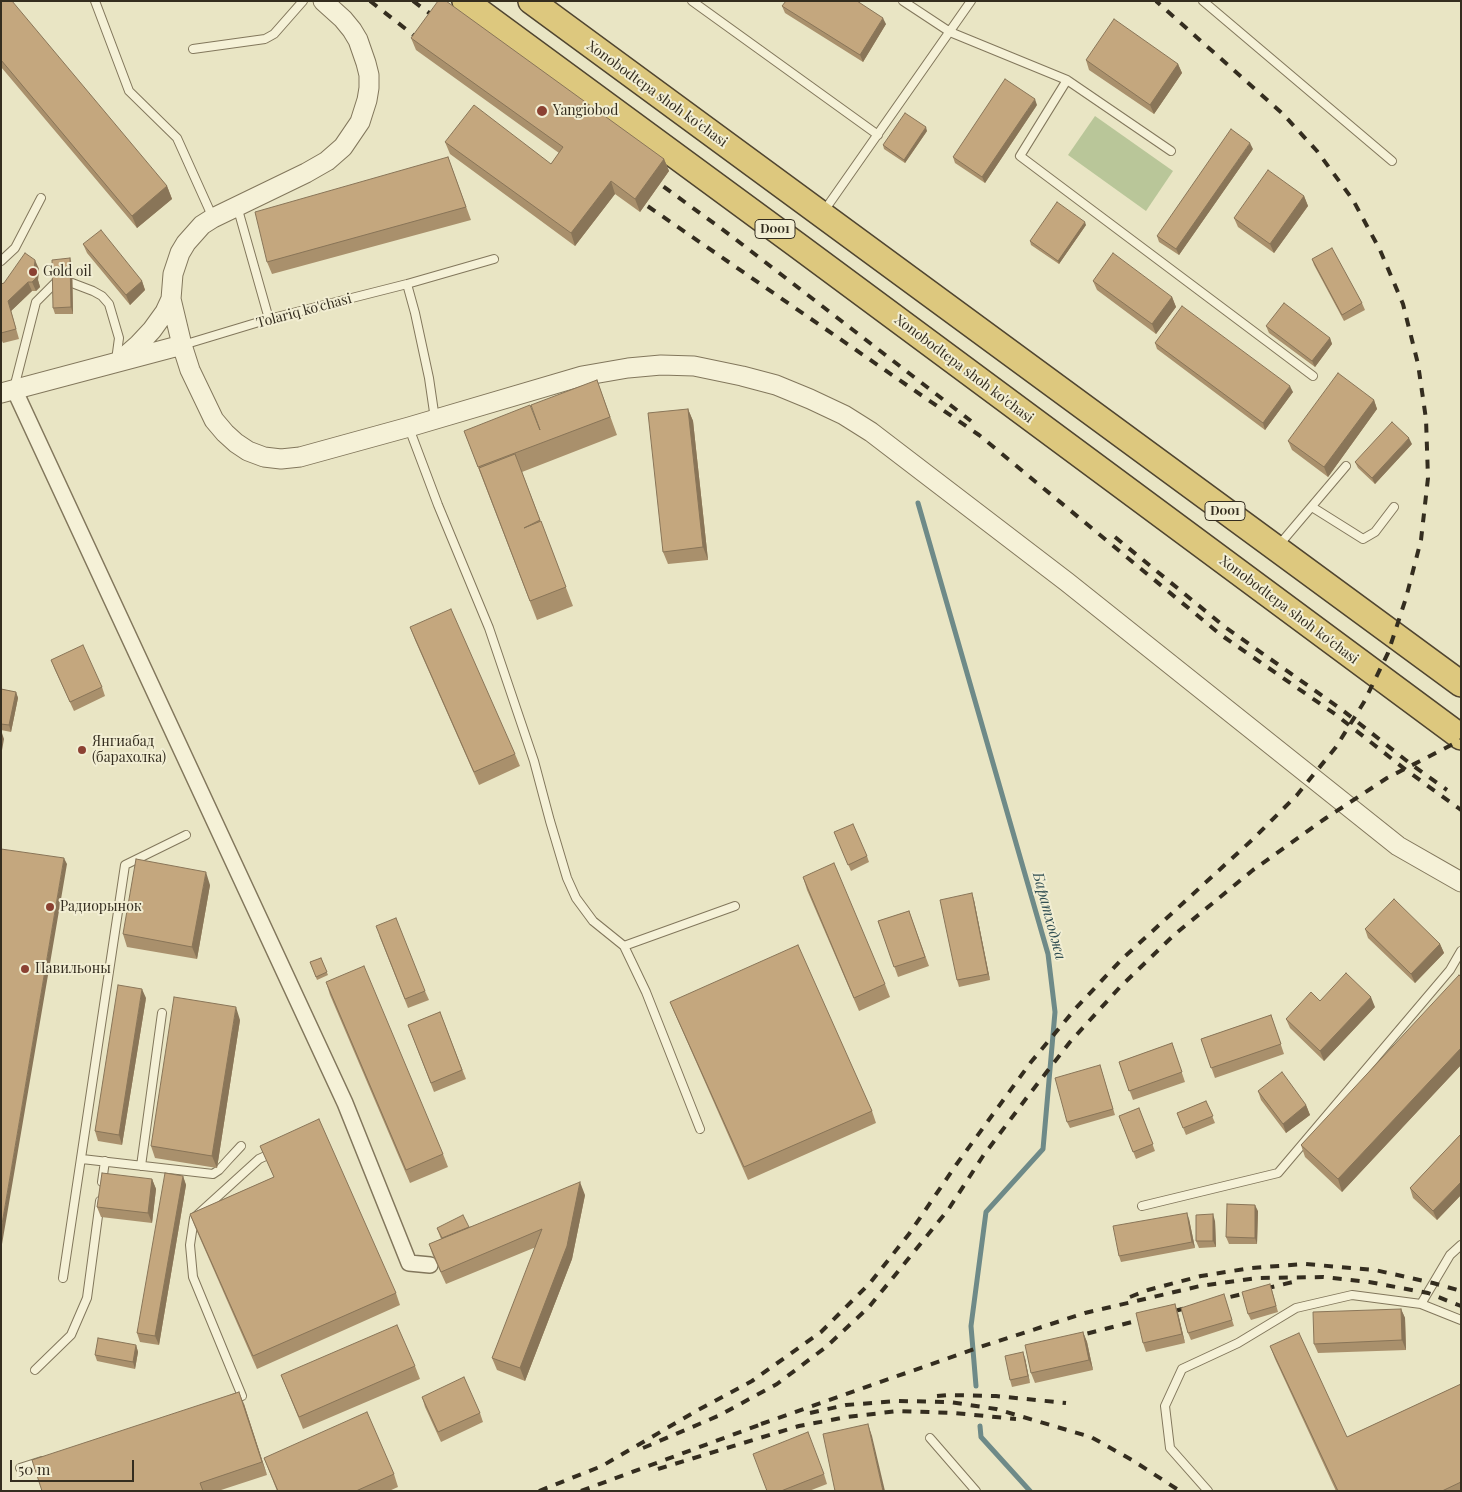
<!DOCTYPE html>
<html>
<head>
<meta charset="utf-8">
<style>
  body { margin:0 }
  #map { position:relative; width:1462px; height:1492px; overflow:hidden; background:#e9e5c4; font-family:"Playfair Display",serif }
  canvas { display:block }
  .frame { position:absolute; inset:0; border:2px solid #342d1f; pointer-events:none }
  .scale { position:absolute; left:10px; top:1460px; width:124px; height:22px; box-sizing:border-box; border:2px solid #342d1f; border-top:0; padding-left:6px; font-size:15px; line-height:18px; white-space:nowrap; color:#342d1f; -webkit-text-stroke:4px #f2eed3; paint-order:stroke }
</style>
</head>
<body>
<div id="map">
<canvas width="1462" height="1492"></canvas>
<div class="frame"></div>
<div class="scale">50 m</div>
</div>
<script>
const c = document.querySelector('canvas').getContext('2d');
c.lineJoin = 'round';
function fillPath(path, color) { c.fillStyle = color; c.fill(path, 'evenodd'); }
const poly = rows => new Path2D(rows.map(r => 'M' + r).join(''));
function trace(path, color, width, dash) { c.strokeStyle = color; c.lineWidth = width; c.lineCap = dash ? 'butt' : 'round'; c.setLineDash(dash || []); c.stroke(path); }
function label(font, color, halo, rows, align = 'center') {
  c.font = font + ' "Playfair Display",serif'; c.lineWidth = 4; c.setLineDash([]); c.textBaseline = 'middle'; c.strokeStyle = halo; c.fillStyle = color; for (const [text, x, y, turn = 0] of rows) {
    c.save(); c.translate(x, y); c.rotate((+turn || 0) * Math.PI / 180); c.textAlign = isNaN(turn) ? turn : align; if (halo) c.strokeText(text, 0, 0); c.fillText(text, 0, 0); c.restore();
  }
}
fillPath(poly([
  [1095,116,1173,171,1146,211,1068,155]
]), '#b9c699');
trace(poly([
  [918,503,1048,954,1055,1012,1043,1149,986,1212,971,1326,976,1386],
  [980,1426,981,1437,1030,1491]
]), '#6e8a88', 5);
const service = poly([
  [95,1,129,91,177,138,213,218],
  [692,1,878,135],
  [903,1,950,32,1067,80,1171,151],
  [1203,1,1392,161],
  [193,49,265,39,274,34,303,1],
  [1067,80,1020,156,1313,376],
  [237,206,269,319],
  [824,211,971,1],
  [1,261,15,248,41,198],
  [72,283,93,291,102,296,109,304,119,338,116,360],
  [407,284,415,313,429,378,435,419],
  [183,345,269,319,407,284,494,259],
  [14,388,36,302,55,283],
  [409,428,438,505,489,628,534,761,550,821,567,878,576,898,593,921,624,946,646,992,700,1129],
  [1312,507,1363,539,1375,532,1394,507],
  [1279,545,1346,466],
  [624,946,735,906],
  [82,1159,213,1174,219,1170,228,1160,241,1146],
  [141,1166,162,1013],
  [102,1182,105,1161],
  [1142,1206,1278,1173,1450,970,1461,951],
  [63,1278,125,865,186,835],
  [1421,1304,1461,1320],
  [35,1370,71,1335,87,1298,100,1201],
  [233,1399,242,1396,193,1277,190,1245,194,1218,259,1159,272,1153],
  [930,1438,976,1491],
  [20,1468,42,1461],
  [1208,1491,1170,1448,1165,1406,1182,1369,1238,1343,1296,1308,1352,1295,1421,1304,1450,1255,1461,1245]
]);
const minor = poly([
  [14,389,345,1103,409,1263,430,1265]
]);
const tertiary = poly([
  [323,1,343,19,352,30,358,40,366,63,369,75,369,88,367,100,360,122,343,147,327,161,306,173,213,218,202,225,186,243,180,253,173,274,171,299,182,345,190,370,214,420,225,433,236,443,248,451,264,457,281,459,300,457,409,427,582,376,628,368,661,365,694,366,742,376,776,385,810,399,844,415,871,432,1067,582,1398,846,1461,882],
  [122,359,138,345,152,330,165,312,171,299],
  [1,393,182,345]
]);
const trunk = poly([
  [465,1,797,245,1461,737],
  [531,1,1461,684]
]);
trace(service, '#82775c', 10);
trace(minor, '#82775c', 18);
trace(tertiary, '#82775c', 21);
trace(trunk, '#504530', 28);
trace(service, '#f5f1d7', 8);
trace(minor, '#f5f1d7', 15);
trace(tertiary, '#f5f1d7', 19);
trace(trunk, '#ddc87e', 25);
trace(poly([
  [370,1,425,44],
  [413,1,440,21],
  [649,176,730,235,971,421],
  [633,196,979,435,1221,635,1335,714,1406,770,1461,810],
  [1115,537,1225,627,1341,709,1412,765,1447,790],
  [1130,1297,1148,1290,1201,1276,1251,1268,1305,1264,1375,1270,1433,1283,1461,1291],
  [1213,1301,1293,1282],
  [1070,1338,1194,1306],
  [937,1396,948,1395,996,1396,1066,1403],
  [810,1413,846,1405,898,1401,950,1402,996,1409,1091,1437,1132,1460,1180,1491],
  [761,1424,980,1347,1085,1313,1200,1286,1258,1278,1323,1277,1369,1282,1428,1293,1461,1306],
  [643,1448,718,1416,777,1384,826,1347,869,1307,948,1210,983,1156,1028,1096,1070,1042,1120,987,1174,935,1253,870,1326,818,1387,778,1461,740],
  [658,1469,799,1426,847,1417,898,1411,954,1413,1016,1419],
  [539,1491,602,1466,698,1410,752,1381,821,1332,870,1283,909,1234,956,1165,1031,1062,1076,1008,1122,959,1252,840,1297,795,1336,747,1364,702,1388,653,1406,598,1421,540,1428,478,1426,419,1418,364,1403,304,1380,250,1353,200,1317,151,1283,114,1156,1],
  [581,1491,767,1422]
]), '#342d1f', 4, [9, 9]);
fillPath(poly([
  [1,1,167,186,172,199,137,228,1,67],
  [782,6,886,24,863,62,785,13],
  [411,38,664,159,669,171,640,212,615,194,575,246,450,154,445,142,551,164,559,153,416,50],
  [1086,60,1178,64,1182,73,1154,114,1089,70],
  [1037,105,985,183,955,163,953,157],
  [927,131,905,163,884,149,883,145],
  [1253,149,1179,255,1159,242,1157,236],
  [448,157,471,220,272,274,267,262],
  [1304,196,1308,206,1274,253,1238,227,1234,218],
  [1086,225,1059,264,1031,245,1030,241],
  [83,244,142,281,145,290,130,305,87,253],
  [1312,259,1362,303,1365,310,1344,321,1314,265],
  [72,264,73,314,55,314,53,308],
  [39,269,38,280,40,287,36,291,32,291,11,311,19,339,3,343,1,339,1,284],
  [1093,281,1172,297,1176,307,1156,334,1097,290],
  [1266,326,1330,338,1332,344,1315,367,1269,333],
  [1155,343,1293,392,1265,430,1157,349],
  [597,380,617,435,522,472,573,606,537,620,464,431,540,430],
  [1374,400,1377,409,1328,477,1292,450,1288,441],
  [688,409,693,421,708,560,668,564,663,552],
  [1412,444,1375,484,1358,468,1355,462],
  [410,627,515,754,520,766,479,785,415,640],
  [51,660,102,687,105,696,74,711,55,670],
  [1,689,16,692,18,698,11,732,1,730],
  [834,832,867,856,869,862,851,871],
  [803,877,885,984,890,997,859,1011,807,890],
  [210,885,197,959,127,947,123,934],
  [974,900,990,980,959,987,957,980],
  [909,911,929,966,898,977,878,921],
  [1365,929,1440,944,1444,953,1415,983,1368,938],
  [379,935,425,991,429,1000,408,1008],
  [321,958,328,975,317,980,310,962],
  [1461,977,1461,1065,1342,1192,1305,1157,1301,1145],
  [326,982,443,1154,448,1167,410,1183,330,995],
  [146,998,122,1145,98,1141,95,1131],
  [1320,1001,1375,1007,1324,1061,1290,1028,1286,1019],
  [670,1002,872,1111,876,1123,748,1180,675,1014],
  [440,1012,466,1079,434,1092,408,1025],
  [1271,1015,1284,1054,1215,1078,1201,1039],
  [240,1020,217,1168,155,1158,151,1146],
  [1172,1043,1185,1082,1133,1100,1119,1062],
  [1100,1065,1115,1115,1070,1128,1067,1122],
  [1258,1091,1306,1105,1310,1115,1286,1133,1261,1100],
  [1206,1101,1215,1123,1186,1135,1177,1113],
  [1139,1108,1155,1151,1136,1159,1119,1116],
  [1461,1134,1461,1195,1437,1220,1413,1198,1410,1188],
  [260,1146,396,1293,400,1305,257,1369,195,1227,190,1214,274,1177],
  [183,1176,186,1185,159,1345,140,1342,137,1333],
  [152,1179,156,1189,152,1223,101,1217,97,1207],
  [585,1195,572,1259,525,1381,497,1370,492,1358,536,1247,446,1284,433,1256,429,1244,441,1239,437,1228,469,1227],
  [1258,1211,1257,1244,1229,1244,1226,1237],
  [1189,1219,1195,1248,1121,1262,1119,1256],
  [1215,1221,1216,1247,1199,1248,1196,1241],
  [1272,1290,1278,1312,1251,1320,1248,1314],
  [1226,1301,1234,1326,1191,1340,1188,1333],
  [1175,1304,1178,1313,1185,1343,1146,1352,1143,1343],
  [1401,1309,1405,1318,1406,1350,1318,1353,1314,1344],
  [1083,1332,1087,1342,1093,1370,1035,1383,1031,1373],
  [136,1345,138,1352,135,1369,97,1361,95,1355],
  [1270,1346,1347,1437,1461,1384,1461,1491,1336,1491,1275,1359],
  [1025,1358,1030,1383,1012,1387,1010,1380],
  [415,1366,420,1379,303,1429,281,1375],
  [422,1397,480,1413,483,1422,441,1442,425,1407],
  [244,1404,267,1475,218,1491,42,1491],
  [264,1458,394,1474,398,1487,389,1491,277,1491],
  [824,1474,827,1484,809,1491,767,1491]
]), '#a9906c');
fillPath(poly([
  [883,18,886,24,863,62,860,55],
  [1178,64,1182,73,1154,114,1150,105],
  [1035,99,1037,105,985,183,982,177],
  [926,127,927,131,905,163,904,160],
  [1250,143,1253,149,1179,255,1176,249],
  [664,159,669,171,640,212,635,199],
  [611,181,615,194,575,246,571,233],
  [167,186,172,199,137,228,132,216],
  [1304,196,1308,206,1274,253,1270,244],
  [1085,222,1086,225,1059,264,1058,261],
  [70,258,72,264,73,314,71,307],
  [35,260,39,269,38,280,40,287,36,291,32,282],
  [142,281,145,290,130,305,126,295],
  [28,282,32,291,11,311,19,339,8,301],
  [1172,297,1176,307,1156,334,1152,324],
  [1330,338,1332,344,1315,367,1312,361],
  [1290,386,1293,392,1265,430,1263,423],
  [1374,400,1377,409,1328,477,1324,467],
  [688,409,693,421,708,560,703,547],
  [1409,438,1412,444,1375,484,1372,478],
  [16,692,18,698,11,732,9,725],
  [2,733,4,739,1,756,1,735],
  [64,858,67,864,1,1250,1,1230],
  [206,872,210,885,197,959,192,947],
  [972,893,974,900,990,980,988,974],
  [1440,944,1444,953,1415,983,1411,974],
  [142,989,146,998,122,1145,119,1135],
  [1371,997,1375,1007,1324,1061,1320,1051],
  [236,1007,240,1020,217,1168,212,1156],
  [1461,1048,1461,1065,1342,1192,1338,1179],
  [1306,1105,1310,1115,1286,1133,1283,1124],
  [183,1176,186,1185,159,1345,155,1336],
  [152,1179,156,1189,152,1223,148,1213],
  [580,1182,585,1195,572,1259,525,1381,520,1368],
  [1461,1182,1461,1195,1437,1220,1433,1211],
  [1255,1205,1258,1211,1257,1244,1255,1238],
  [1187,1213,1189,1219,1195,1248,1192,1242],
  [1213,1214,1215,1221,1216,1247,1213,1241],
  [1175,1304,1178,1313,1185,1343,1182,1334],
  [1401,1309,1405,1318,1406,1350,1402,1340],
  [1083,1332,1087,1342,1093,1370,1089,1360],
  [136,1345,138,1352,135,1369,133,1362],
  [1023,1352,1025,1358,1030,1383,1028,1376],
  [239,1392,244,1404,267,1475,262,1462],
  [868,1424,872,1436,885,1491,883,1491]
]), '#897558');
const building = poly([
  [1,1,12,1,167,186,132,216,1,60,1,1],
  [438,1,446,1,664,159,635,199,611,181,571,233,445,142,474,105,551,164,563,147,411,38,438,1],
  [786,1,857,1,883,18,860,55,782,6,786,1],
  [1114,19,1178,64,1150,105,1086,60,1114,19],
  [1005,79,1035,99,982,177,953,157,1005,79],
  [905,113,926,127,904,160,883,145,905,113],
  [1231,129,1250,143,1176,249,1157,236,1231,129],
  [448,157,466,207,267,262,255,212,448,157],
  [1268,170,1304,196,1270,244,1234,218,1268,170],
  [1057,202,1085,222,1058,261,1030,241,1057,202],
  [101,230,142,281,126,295,83,244,101,230],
  [1332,248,1362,303,1342,315,1312,259,1332,248],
  [25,253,35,260,34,270,36,278,32,282,28,282,8,301,16,329,1,333,1,284,4,283,25,253],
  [1113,253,1172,297,1152,324,1093,281,1113,253],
  [70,258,71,307,53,308,52,260,70,258],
  [1284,303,1330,338,1312,361,1266,326,1284,303],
  [1182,306,1290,386,1263,423,1155,343,1182,306],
  [1338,373,1374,400,1324,467,1288,441,1338,373],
  [597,380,610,417,478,467,464,431,530,405,540,430,531,405,597,380],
  [688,409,703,547,663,552,648,413,688,409],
  [1392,422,1409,438,1372,478,1355,462,1392,422],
  [515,454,540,520,524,528,541,521,566,587,530,601,479,468,515,454],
  [451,609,515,754,474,772,410,627,451,609],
  [83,645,102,687,70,702,51,660,83,645],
  [1,689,16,692,9,725,1,724,1,689],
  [853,824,867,856,848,865,834,832,853,824],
  [1,849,64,858,1,1230,1,849],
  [136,859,206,872,192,947,123,934,136,859],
  [834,863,885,984,854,998,803,877,834,863],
  [972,893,988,974,957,980,940,900,972,893],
  [1394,899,1440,944,1411,974,1365,929,1394,899],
  [909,911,925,957,894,967,878,921,909,911],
  [396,918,425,991,405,999,376,926,396,918],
  [798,945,872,1111,744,1167,670,1002,798,945],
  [321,958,327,972,316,977,310,962,321,958],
  [364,966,443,1154,406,1170,326,982,364,966],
  [1346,973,1371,997,1320,1051,1286,1019,1311,992,1320,1001,1346,973],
  [1459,975,1461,977,1461,1048,1338,1179,1301,1145,1459,975],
  [118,985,142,989,119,1135,95,1131,118,985],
  [174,997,236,1007,212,1156,151,1146,174,997],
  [440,1012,462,1070,431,1083,408,1025,440,1012],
  [1271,1015,1281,1044,1211,1068,1201,1039,1271,1015],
  [1172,1043,1182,1072,1129,1091,1119,1062,1172,1043],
  [1100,1065,1113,1109,1067,1122,1055,1078,1100,1065],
  [1282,1072,1306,1105,1283,1124,1258,1091,1282,1072],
  [1206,1101,1213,1116,1183,1128,1177,1113,1206,1101],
  [1139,1108,1153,1144,1133,1152,1119,1116,1139,1108],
  [319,1119,396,1293,253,1356,190,1214,274,1177,260,1146,319,1119],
  [1461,1134,1461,1182,1433,1211,1410,1188,1461,1134],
  [102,1173,152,1179,148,1213,97,1207,102,1173],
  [165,1173,183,1176,155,1336,137,1333,165,1173],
  [580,1182,567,1246,520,1368,492,1358,542,1229,441,1272,429,1244,580,1182],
  [1227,1204,1255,1205,1255,1238,1226,1237,1227,1204],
  [1187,1213,1192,1242,1119,1256,1113,1226,1187,1213],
  [1213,1214,1213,1241,1196,1241,1196,1215,1213,1214],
  [463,1215,469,1227,442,1238,437,1228,463,1215],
  [1270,1284,1276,1306,1248,1314,1242,1292,1270,1284],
  [1224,1294,1232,1320,1188,1333,1181,1308,1224,1294],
  [1175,1304,1182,1334,1143,1343,1136,1313,1175,1304],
  [1401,1309,1402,1340,1314,1344,1313,1312,1401,1309],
  [397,1325,415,1366,299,1417,281,1375,397,1325],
  [1083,1332,1089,1360,1031,1373,1025,1345,1083,1332],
  [1299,1333,1347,1437,1461,1384,1461,1482,1442,1491,1338,1491,1270,1346,1299,1333],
  [98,1338,136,1345,133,1362,95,1355,98,1338],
  [1023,1352,1028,1376,1010,1380,1005,1356,1023,1352],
  [464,1377,480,1413,438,1432,422,1397,464,1377],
  [239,1392,262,1462,200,1483,203,1491,42,1491,32,1460,239,1392],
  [367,1412,394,1474,356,1491,278,1491,264,1458,367,1412],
  [868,1424,883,1491,835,1491,823,1434,868,1424],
  [808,1432,824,1474,781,1491,767,1491,753,1454,808,1432]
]);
fillPath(building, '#c4a77e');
trace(building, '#897558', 1);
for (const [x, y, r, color] of [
  [542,111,6,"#8b4132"],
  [33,272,5,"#8b4132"],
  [82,750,5,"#8b4132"],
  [50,907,5,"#8b4132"],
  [25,969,5,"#8b4132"]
]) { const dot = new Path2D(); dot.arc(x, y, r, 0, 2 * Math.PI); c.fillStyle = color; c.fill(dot); trace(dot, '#f2eed3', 2); }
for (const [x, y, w] of [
  [775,229,40],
  [1225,511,40]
]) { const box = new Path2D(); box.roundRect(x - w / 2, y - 9.5, w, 19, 4); c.fillStyle = '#f2eed3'; c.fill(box); trace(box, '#342d1f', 1); }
label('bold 12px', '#342d1f', null, [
  ["D001",775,229],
  ["D001",1225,511]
]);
label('14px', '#342d1f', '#f2eed3', [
  ["Xonobodtepa shoh ko'chasi",657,94,36],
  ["Tolariq ko'chasi",304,311,-15],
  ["Xonobodtepa shoh ko'chasi",964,369,37],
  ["Xonobodtepa shoh ko'chasi",1289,610,37]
]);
label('14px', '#342d1f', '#f2eed3', [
  ["Yangiobod",553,111],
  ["Gold oil",43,272],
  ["Янгиабад",92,742],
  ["(барахолка)",92,758],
  ["Радиорынок",60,907],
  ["Павильоны",35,969]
], 'left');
label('italic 15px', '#304e52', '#f2eed3', [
  ["Баратходжа",1049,916,75]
]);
</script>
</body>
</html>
